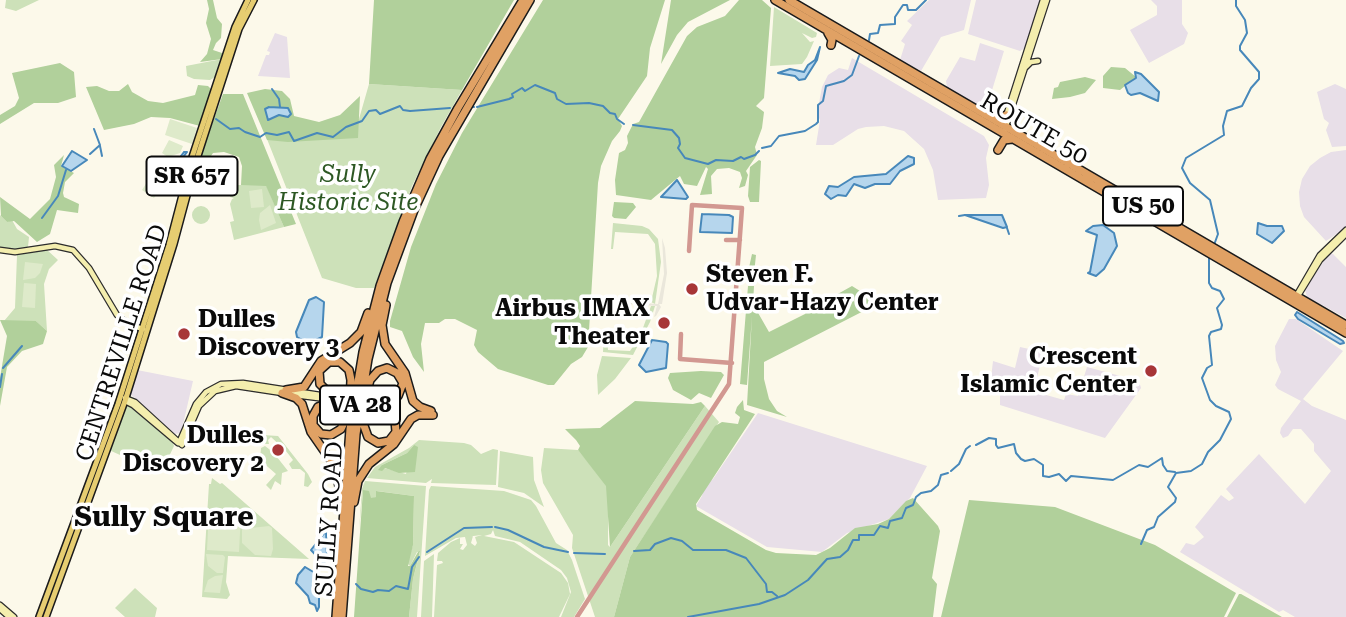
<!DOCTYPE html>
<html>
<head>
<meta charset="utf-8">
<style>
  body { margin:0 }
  canvas { display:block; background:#fcf9ea }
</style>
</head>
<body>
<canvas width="1346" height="617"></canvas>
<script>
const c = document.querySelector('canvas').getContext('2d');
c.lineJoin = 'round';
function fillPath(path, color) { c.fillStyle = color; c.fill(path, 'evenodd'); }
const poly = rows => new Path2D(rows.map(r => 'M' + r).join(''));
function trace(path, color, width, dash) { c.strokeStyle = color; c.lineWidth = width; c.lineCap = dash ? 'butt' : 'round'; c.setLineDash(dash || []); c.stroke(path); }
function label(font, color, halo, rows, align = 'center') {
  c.font = font + ' "Roboto Serif",serif'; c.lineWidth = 7; c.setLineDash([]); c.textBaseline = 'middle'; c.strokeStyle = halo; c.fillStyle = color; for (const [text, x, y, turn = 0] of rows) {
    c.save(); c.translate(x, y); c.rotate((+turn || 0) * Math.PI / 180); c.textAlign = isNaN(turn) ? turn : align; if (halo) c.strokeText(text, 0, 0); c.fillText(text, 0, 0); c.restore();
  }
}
fillPath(poly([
  [929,0,971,0,964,30,941,37,921,71,900,60,905,44,901,41,912,25,907,21],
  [976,0,1040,0,1025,48,1020,51,968,34],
  [1151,0,1182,0,1182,24,1188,33,1184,44,1149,63,1130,30,1157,15,1157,6],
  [275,33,287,37,290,78,258,76,266,55,269,55,270,52,267,51],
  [980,43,1004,51,986,110,947,87,946,81,960,57,975,61],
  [852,58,984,136,989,145,986,158,989,185,986,198,938,200,933,170,924,149,904,131,884,126,866,127,858,129,833,145,816,145,820,120,817,114,822,87,828,75,839,68,848,70],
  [1335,84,1346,89,1346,146,1332,147,1326,130,1329,123,1324,119,1317,92],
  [1346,150,1346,228,1326,241,1304,217,1300,206,1299,192,1302,179,1310,166,1320,158,1331,152],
  [1329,253,1333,254,1346,267,1346,318,1307,297,1305,290],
  [1289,319,1296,319,1343,351,1303,399,1312,406,1346,420,1346,617,1295,617,1283,610,1279,612,1180,552,1186,543,1194,545,1204,537,1195,527,1221,495,1229,501,1234,498,1226,489,1259,454,1305,504,1331,471,1314,451,1314,444,1301,429,1293,429,1288,436,1283,438,1280,433,1281,428,1301,401,1278,389,1275,385,1281,372,1276,360,1275,346],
  [1020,347,1043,352,1035,387,1039,393,1064,400,1066,394,1078,396,1087,367,1139,381,1141,388,1105,438,1000,405,1000,390,990,387,993,361,1015,368],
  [137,370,193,381,181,433,175,434,130,394],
  [758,413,927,466,910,498,889,519,847,533,822,552,767,547,696,506,702,496,704,486,713,479]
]), '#e8dfe8');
fillPath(poly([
  [6,0,39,0,16,11,5,8],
  [774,7,817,33,816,37,812,38,802,33,810,42,814,41,807,57,802,64,770,66],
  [222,59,215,77,210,80,194,79,187,76,186,66],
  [369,84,462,90,441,127,412,186,374,288,356,288,322,278,265,134,359,119],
  [231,185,266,185,284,227,234,240,230,222,234,221,230,204,232,199,234,198,230,197,230,194,233,193],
  '192 215a9 9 0 1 1 18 0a9 9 0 1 1-18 0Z',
  [0,215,7,222,12,220,17,229,29,237,28,247,11,250,0,248],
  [613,223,642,226,649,229,658,239,661,262,655,304,651,302,657,276,655,244,648,234,615,232,613,249,611,249],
  [46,249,58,260,49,269,44,284,47,331,36,321,4,321,15,308,17,255],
  [651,306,655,306,650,322,633,355,603,352,604,334,606,333,608,350,630,351,640,336],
  [602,356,631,358,615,379,598,395,597,375],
  [129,404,173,443,174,446,162,471,147,468,144,463,140,464,109,450,127,405],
  [705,406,719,422,630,557,614,617,595,617,572,548,573,535,543,483,541,470,544,448,578,450,605,482,608,491,608,545,610,547],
  [263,435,278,436,308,474,312,482,308,487,304,486,305,473,300,469,292,469,289,464,293,460,286,451,271,437,268,440,269,444,265,444,262,441],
  [419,440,464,443,471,445,481,454,493,449,498,450,496,485,431,483,432,479,426,483,367,478,375,467,409,448],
  [414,445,406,474,384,468,382,465,407,453],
  [265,446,273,452,288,471,282,473,281,485,275,481,271,490,266,485,276,474,260,460,261,448],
  [500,451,533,457,534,480,544,507,524,493,498,487],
  [212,478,220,484,222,483,309,559,228,556,226,582,230,595,227,599,202,597,209,484,211,484],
  [365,481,426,486,417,617,409,617,413,579,420,552,417,552,410,566,407,563,413,545,414,496,377,491,376,497,371,499,363,490,359,531,362,489],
  [431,486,504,491,531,500,536,506,556,543,567,550,572,560,585,599,574,617,561,617,571,592,567,578,561,570,520,542,495,536,493,530,491,534,484,536,514,542,561,573,568,583,570,594,559,617,434,617,437,565,443,563,442,561,437,561,438,553,451,542,460,538,460,544,463,544,460,549,463,550,467,545,465,537,473,536,471,543,475,546,477,543,475,537,482,535,456,538,425,556,429,490],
  [434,554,432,617,421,617,424,561],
  [135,588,157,608,155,617,125,617,115,608]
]), '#cde1b9');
fillPath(poly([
  [207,0,213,0,217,18,222,24,221,38,216,43,213,50,222,53,222,59,200,62,207,54,211,39,206,23,209,9],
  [374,0,514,0,462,90,369,84],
  [543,0,665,0,650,48,647,76,618,119,622,126,620,131,612,141,601,166,598,183,588,347,582,357,571,364,554,385,548,385,498,369,478,352,474,345,477,330,455,319,445,319,439,323,425,323,421,344,424,372,413,357,402,331,390,327,390,321,411,247,436,184,462,133],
  [671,0,730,0,688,22,677,35,661,64],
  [739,0,762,0,771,8,764,98,756,106,764,112,762,128,755,147,757,155,746,171,748,175,745,186,739,188,742,178,740,172,729,168,717,169,711,176,712,194,700,195,708,169,706,167,697,186,684,184,680,176,651,200,616,195,615,180,619,153,625,150,628,143,627,136,633,124,639,122,687,36,697,27,725,16],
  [60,63,74,72,76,97,58,103,34,103,0,124,0,115,15,106,19,98,12,73],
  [1111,67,1125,68,1136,77,1120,90,1103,88,1103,76],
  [1085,77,1096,80,1085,93,1070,97,1052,99,1054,88,1058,87,1060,82],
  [128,84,132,92,148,101,163,103,195,95,198,85,208,86,212,90,200,126,170,118,151,117,134,124,104,130,86,87,97,86,109,91,119,91],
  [265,89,282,91,290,99,294,116,319,122,340,115,360,96,358,138,288,142,267,140,247,93],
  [223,94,243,94,296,224,284,227,266,186,241,185,242,166,239,157,224,152,213,153,209,159,198,163],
  [64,155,61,166,74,173,65,182,63,193,64,197,79,204,78,213,57,210,50,234,37,242,14,221,7,222,1,216,0,197,30,219,50,199,56,177,54,165],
  [759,160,761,161,759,202,750,202,748,196,750,167],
  [614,202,633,203,636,207,626,219,614,218,612,216],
  [752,254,756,255,753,283,746,281],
  [748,286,754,286,753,304,769,332,805,314,809,307,818,305,852,286,860,291,887,299,764,362,764,379,769,399,777,411,787,417,747,405,752,316,747,385,740,384],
  [0,320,36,321,47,331,43,344,22,351,7,367,0,406,0,378,7,336],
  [701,371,721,372,724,375,711,398,699,393,691,400,673,390,668,378,670,373],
  [743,400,744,410,755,414,696,504,697,510,766,550,776,553,816,555,830,548,855,528,878,524,889,519,906,501,913,498,938,526,940,531,932,578,937,584,933,617,614,617,630,557,715,426,722,422,738,424,740,417,735,413,737,407],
  [635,401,693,404,701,402,705,406,610,547,606,486,578,450,580,446,576,440,565,429,600,428],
  [414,445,418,447,415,472,399,473,385,468,382,471,378,470,382,465,407,453],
  [363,490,369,491,371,498,376,497,376,491,414,496,413,545,408,566,410,566,418,552,420,551,413,579,409,617,354,617],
  [969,500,1055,507,1155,545,1236,593,1224,617,941,617],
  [1239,594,1241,594,1282,617,1227,617]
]), '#b1d09b');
fillPath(poly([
  [170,119,197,128,192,144,165,135],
  [169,140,183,146,180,153,168,157,162,153],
  [153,173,165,182,154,198,142,190],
  [262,189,264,207,251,208,249,191],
  [270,205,276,223,261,230,259,220,260,213],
  [25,262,43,264,40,273,35,278,23,280],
  [24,283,36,284,35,308,22,307],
  [209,511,241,513,239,552,207,550],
  [269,526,272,528,273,549,271,556,255,555,242,543,242,529],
  [206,554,223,555,225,557,223,573,217,573,208,566],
  [223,575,220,593,204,592,208,580,215,576]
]), '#deeaca');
fillPath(poly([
  [662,238,665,248,667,273,662,304,659,304,661,307,656,316,654,317,657,306,627,304,627,306,613,303,620,302,621,300,627,302,658,304,664,274]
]), '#eae7db');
const water = poly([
  [820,47,817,60,805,79,799,80,795,76,778,73,790,69,804,72,808,65,815,60,820,47],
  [1135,72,1141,74,1159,92,1158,101,1140,93,1131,95,1128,93,1125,85,1136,78,1135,72],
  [269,107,288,108,291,114,288,117,279,115,268,120,265,109,269,107],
  [72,151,87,160,71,171,62,166,72,151],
  [184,152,187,152,184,156,183,170,176,180,169,175,178,165,178,160,184,152],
  [908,156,914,158,914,164,900,171,890,184,875,184,865,188,854,184,846,196,838,195,831,199,825,194,829,186,838,187,854,177,886,174,908,156],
  [677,180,688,197,686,199,661,197,677,180],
  [702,214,729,215,733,217,732,233,700,232,702,214],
  [965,215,1002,215,1007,227,1003,228,965,215],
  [1258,223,1267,226,1282,226,1284,231,1272,243,1257,234,1258,223],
  [1103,225,1114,233,1117,246,1104,269,1096,276,1088,273,1090,272,1097,235,1086,231,1093,226,1103,225],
  [316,297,324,302,322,337,316,340,304,341,297,337,296,332,309,300,316,297],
  [1297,312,1343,341,1344,343,1340,344,1298,319,1295,315,1297,312],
  [652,340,666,342,668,344,666,368,646,372,639,365,652,340],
  [326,531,327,556,324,564,311,550,326,531],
  [305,567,315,573,319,583,319,607,317,611,315,605,310,603,308,596,296,583,298,575,305,567]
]);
fillPath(water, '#b6d6ed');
trace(water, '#4788ba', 2);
trace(poly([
  [869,40,870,34,878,33,880,25,895,24,895,17,903,5,907,5,908,10,916,10,926,0],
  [272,89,279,99,280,107],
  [472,107,474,107],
  [477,107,509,99,513,97,512,94,522,88,525,91,535,85,555,93,557,99,566,104,589,103,603,106,610,113,615,114,617,119,624,124],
  [216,119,230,129,239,128,245,132,260,137,266,133,277,135,289,132,294,141,317,133,333,137,346,127,362,121,369,111,376,110,380,114,400,106,403,110,410,111,450,108],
  [633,125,672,130,679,138,680,144,678,148,685,158,708,164,716,160,733,161,741,157,744,159,755,155,759,151],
  [100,146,102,156],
  [762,148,771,146,779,136,805,131,816,124,818,122,818,105,823,101,826,86,844,81,852,75,859,56],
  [90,154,100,145,94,129],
  [959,216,965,215],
  [42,218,58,196,66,170],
  [1007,228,1009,234],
  [1214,245,1218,234,1210,200,1190,183,1182,168,1186,158,1224,135,1223,126,1227,111,1242,106,1251,88,1259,79,1259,72,1240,50,1240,46,1247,33,1245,20,1236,6,1236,0],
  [3,368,22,346],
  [0,387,2,374],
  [976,445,989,438,996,439,996,445,998,448,1014,444,1016,453,1021,459,1025,461,1034,459,1043,465,1043,476,1049,477,1059,474,1066,481,1071,476,1113,480,1139,465,1148,467,1162,458,1163,465,1167,471,1175,472],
  [951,471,959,464,966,449,970,446],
  [495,527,508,530,544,547,568,552],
  [1141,544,1147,530,1154,527,1158,517,1175,502,1176,498,1168,487,1176,473,1191,471,1202,464,1208,452,1220,440,1231,419,1229,412,1216,406,1210,400,1202,378,1207,368,1212,365,1209,336,1211,332,1221,329,1222,325,1217,308,1224,299,1220,291,1212,288,1209,283,1209,256],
  [634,551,650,550,655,544,671,538,682,541,693,550,726,550,746,558,766,584,767,592,772,592,777,596],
  [427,552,464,528,492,527],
  [574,553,605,554],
  [327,575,328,581,332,583],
  [356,584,361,589,373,592,378,590,389,591,396,586,408,589,412,567,419,557],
  [688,617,759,604,785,595,808,580,827,559,840,557,848,550,853,540,859,540,859,535,874,535,880,526,888,528,890,521,902,518,906,508,913,505,916,497,921,493,931,491,938,485,941,475,948,473]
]), '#4788ba', 2);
trace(poly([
  [726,240,740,240],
  [721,271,738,272],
  [681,334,680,359,732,363],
  [577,617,729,384,742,208,692,205,689,251]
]), '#d29891', 4.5);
const secondary = poly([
  [1026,67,1031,62,1038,61],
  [1006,116,1043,0],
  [1005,129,1047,0],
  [0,250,15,252,55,246,73,250,89,268,117,315,130,325,143,329],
  [1295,298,1320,255,1346,230],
  [1296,299,1320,260,1346,234],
  [294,395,334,400],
  [125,398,135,402,182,445,199,406,215,391,236,386,282,393],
  [125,401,133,405,178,443],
  [179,443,196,404,206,392,221,384,243,383,333,397],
  [0,605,14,617],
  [0,609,9,617]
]);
const primary = poly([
  [39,617,118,404,169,245,192,157,235,27,248,0],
  [46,617,125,401,174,244,196,162,239,29,254,0]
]);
const highway = poly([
  [775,0,1346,333],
  [789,0,1346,325],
  [828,33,832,40,831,45],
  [994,119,1000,120,1006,115],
  [998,150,1004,140,1012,139],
  [386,305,382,325,385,344,405,373,413,401,420,407,431,411],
  [286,390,304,387,321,361,350,343,361,332,368,313],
  [282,393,296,398,302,404,311,432,336,468,340,493],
  [365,398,370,380,378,371,387,368,397,373,403,383,398,396,388,401,370,402],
  [345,399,328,392,320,384,319,371,329,362,340,362,349,370,351,380,350,403],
  [345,402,328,403,318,407,313,416,313,425,321,434,331,435,341,429,348,414],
  [364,409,363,423,368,437,378,443,389,441,396,432,395,420,388,412,370,406],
  [354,502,358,481,369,464,394,444,411,419,418,415,433,415],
  [336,617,350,429,363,352,380,286,403,222,430,159,458,108,523,0],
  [342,617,356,434,368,359,387,283,414,210,439,156,530,0]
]);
trace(secondary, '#2c2c2c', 7);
trace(primary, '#1b1b1b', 8);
trace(highway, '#1b1b1b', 10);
trace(secondary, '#f4eeae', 4.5);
trace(primary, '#e6cd71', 5);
trace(highway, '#e0a164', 7);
const secondaryBridge = poly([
  [345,399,370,402],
  [345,402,370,406]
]);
trace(secondaryBridge, '#2c2c2c', 7, []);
trace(secondaryBridge, '#f4eeae', 4.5);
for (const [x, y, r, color] of [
  [692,289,7,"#a73638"],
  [664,323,7,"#a73638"],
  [184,334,7,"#a73638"],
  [1151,371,7,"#a73638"],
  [278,450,7,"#a73638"]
]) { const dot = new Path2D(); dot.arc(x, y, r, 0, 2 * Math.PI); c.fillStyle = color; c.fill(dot); trace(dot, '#fff', 2.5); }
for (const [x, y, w] of [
  [192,176,91],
  [1143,206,80],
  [360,405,80]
]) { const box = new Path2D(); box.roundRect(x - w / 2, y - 19.5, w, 39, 5); c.fillStyle = '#fff'; c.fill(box); trace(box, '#0a0a0a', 2); }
label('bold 23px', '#0a0a0a', null, [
  ["SR 657",192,176],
  ["US 50",1143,206],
  ["VA 28",360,405]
]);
label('24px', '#0a0a0a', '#fff', [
  ["ROUTE 50",1034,129,30],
  ["CENTREVILLE ROAD",122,343,-72],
  ["SULLY ROAD",330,519,-86]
]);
label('italic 24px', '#2d5824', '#fff', [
  ["Sully",348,175],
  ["Historic Site",348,203]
]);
label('bold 24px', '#0a0a0a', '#fff', [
  ["Steven F.",706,275,"left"],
  ["Udvar-Hazy Center",706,303,"left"],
  ["Airbus IMAX",650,309],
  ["Theater",650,337],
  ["Dulles",198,320,"left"],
  ["Discovery 3",198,348,"left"],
  ["Crescent",1137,357],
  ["Islamic Center",1137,385],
  ["Dulles",264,436],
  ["Discovery 2",264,464]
], 'right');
label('bold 28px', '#0a0a0a', '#fff', [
  ["Sully Square",164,518]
]);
</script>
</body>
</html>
